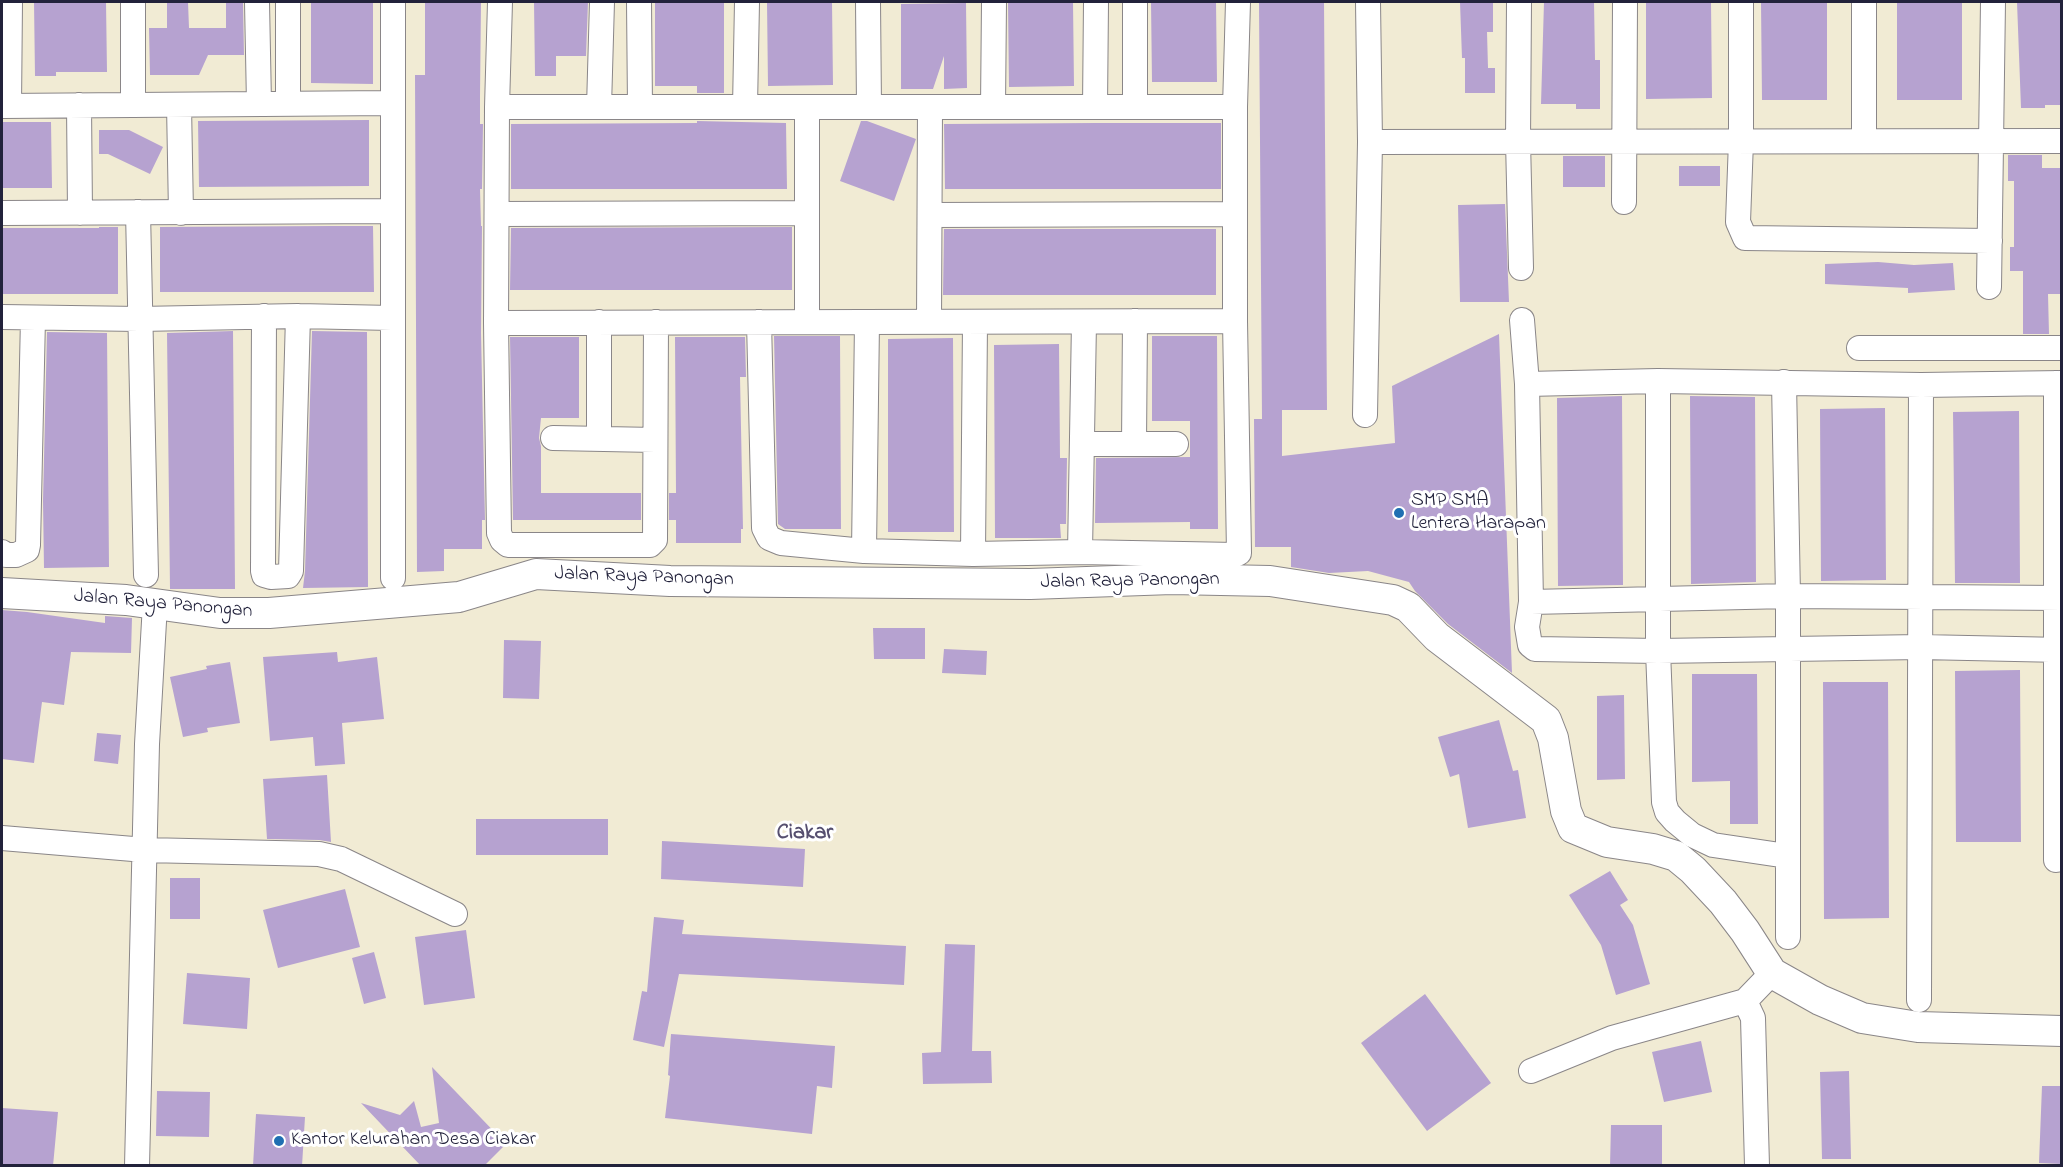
<!DOCTYPE html>
<html>
<head>
<meta charset="utf-8">
<style>
  body { margin:0 }
  #map { position:relative; width:2063px; height:1167px; overflow:hidden; background:#f1ebd4; font-family:"Indie Flower",sans-serif }
  canvas { display:block }
  .frame { position:absolute; inset:0; border:3px solid #22223b; pointer-events:none }
</style>
</head>
<body>
<div id="map">
<canvas width="2063" height="1167"></canvas>
<div class="frame"></div>
</div>
<script>
const c = document.querySelector('canvas').getContext('2d');
c.lineJoin = 'round';
function fillPath(path, color) { c.fillStyle = color; c.fill(path, 'evenodd'); }
const poly = rows => new Path2D(rows.map(r => 'M' + r).join(''));
function trace(path, color, width, dash) { c.strokeStyle = color; c.lineWidth = width; c.lineCap = dash ? 'butt' : 'round'; c.setLineDash(dash || []); c.stroke(path); }
function label(font, color, halo, rows, align = 'center') {
  c.font = font + ' "Indie Flower",sans-serif'; c.lineWidth = 6; c.setLineDash([]); c.textBaseline = 'middle'; c.strokeStyle = halo; c.fillStyle = color; for (const [text, x, y, turn = 0] of rows) {
    c.save(); c.translate(x, y); c.rotate((+turn || 0) * Math.PI / 180); c.textAlign = isNaN(turn) ? turn : align; if (halo) c.strokeText(text, 0, 0); c.fillText(text, 0, 0); c.restore();
  }
}
fillPath(poly([
  [34,2,106,2,107,72,56,72,56,76,35,76],
  [167,2,188,2,189,28,226,28,226,2,243,2,244,55,208,55,199,75,150,75,149,28,167,28],
  [311,2,373,2,373,84,311,83],
  [425,2,481,2,480,96,480,124,483,124,482,189,480,189,481,226,482,226,481,333,485,520,482,520,482,549,444,549,444,571,417,572,415,75,425,75],
  [534,2,588,2,586,56,556,56,556,76,535,76],
  [655,2,724,2,724,93,697,93,697,86,655,86],
  [767,2,832,2,833,85,768,86],
  [1008,2,1073,2,1074,86,1009,87],
  [1151,2,1216,2,1217,82,1152,82],
  [1259,2,1324,2,1327,410,1282,410,1282,456,1395,443,1392,386,1499,334,1512,673,1448,624,1415,591,1409,582,1368,571,1329,573,1291,567,1291,547,1255,547,1254,419,1262,419],
  [1460,2,1493,2,1493,32,1487,32,1488,68,1495,68,1495,93,1465,93,1465,58,1462,58],
  [1544,2,1594,2,1595,60,1600,60,1600,109,1576,109,1576,104,1541,104],
  [1646,2,1711,2,1712,98,1646,99],
  [1761,2,1827,2,1827,100,1762,100],
  [1897,2,1962,2,1962,100,1897,100],
  [2017,2,2061,2,2061,105,2045,105,2045,108,2021,108],
  [966,3,967,88,944,89,944,56,933,89,901,89,901,4],
  [369,120,369,186,199,187,198,121],
  [697,121,786,123,787,189,511,189,511,124,697,123],
  [861,121,867,121,916,139,894,201,840,181],
  [2,122,51,122,52,188,2,188],
  [1095,123,1221,123,1221,189,945,189,944,124],
  [99,130,129,130,163,147,150,174,108,154,99,154],
  [2008,155,2042,155,2042,168,2061,168,2061,294,2048,294,2049,334,2023,334,2023,271,2010,271,2010,247,2014,247,2014,181,2008,181],
  [1563,156,1605,156,1605,187,1563,187],
  [1679,166,1720,166,1720,186,1679,186],
  [1505,204,1509,302,1460,302,1458,205],
  [330,226,373,226,374,292,160,292,160,227],
  [99,227,118,227,118,294,2,294,2,228,99,228],
  [792,227,792,290,510,290,511,228],
  [944,229,1216,229,1216,295,943,295],
  [1878,262,1914,265,1953,263,1955,290,1908,293,1908,288,1825,284,1825,264],
  [233,331,235,589,170,589,167,333],
  [312,331,367,332,368,587,303,588,305,571],
  [47,332,107,333,109,567,44,568,43,501],
  [774,336,840,336,841,529,785,529,778,524],
  [1152,336,1217,336,1218,529,1190,529,1190,522,1095,523,1096,458,1190,457,1190,421,1152,421],
  [510,337,579,337,579,418,541,418,539,438,541,446,541,493,641,493,641,520,513,520],
  [675,337,745,337,746,377,740,377,743,529,741,529,741,543,676,543,676,520,669,520,669,493,676,493],
  [953,338,954,532,888,532,888,339],
  [1059,344,1060,458,1067,458,1066,524,1060,524,1061,538,995,538,994,345],
  [1622,396,1623,585,1558,586,1557,398],
  [1690,396,1755,397,1756,582,1691,584],
  [1885,408,1886,580,1821,581,1820,409],
  [2019,411,2020,583,1955,583,1953,412],
  [2,610,27,612,105,623,105,616,132,618,131,653,71,652,64,705,42,702,34,763,2,759],
  [873,628,925,628,925,659,874,659],
  [504,640,541,641,539,699,503,698],
  [944,649,987,651,986,675,942,673],
  [337,652,338,662,377,657,384,719,342,723,345,764,315,766,313,737,270,741,263,657],
  [230,662,240,723,207,728,208,732,183,737,170,677,207,669,206,666],
  [2020,670,2021,842,1956,842,1955,671],
  [1692,674,1757,674,1758,824,1730,824,1730,781,1692,782],
  [1823,682,1888,682,1889,918,1824,919],
  [1624,695,1625,779,1597,780,1597,696],
  [1499,720,1513,771,1518,770,1526,818,1468,828,1459,774,1450,777,1438,737],
  [97,733,121,735,118,764,94,761],
  [327,775,331,842,319,840,267,839,263,779],
  [476,819,608,819,608,855,476,855],
  [662,841,805,849,803,887,661,879],
  [1610,871,1628,900,1620,905,1633,925,1650,984,1616,995,1601,945,1569,895],
  [170,878,200,878,200,919,170,919],
  [345,889,360,947,278,968,263,910],
  [654,917,684,920,682,934,906,946,904,985,679,974,664,1047,633,1040,642,991,647,992],
  [466,930,475,998,424,1005,415,937],
  [945,944,975,945,972,1051,991,1051,992,1083,923,1084,922,1053,941,1052],
  [374,952,386,998,364,1004,352,958],
  [187,973,250,978,247,1029,183,1024],
  [1425,994,1491,1083,1427,1131,1361,1043],
  [671,1034,835,1046,832,1088,817,1086,812,1134,665,1118,670,1076,668,1075],
  [1701,1041,1712,1092,1664,1102,1652,1052],
  [432,1067,506,1144,484,1166,421,1166,361,1103,400,1115,414,1101,421,1127,439,1123],
  [1849,1071,1851,1159,1822,1159,1820,1072],
  [2042,1086,2061,1086,2061,1164,2039,1163],
  [157,1091,210,1092,209,1137,156,1136],
  [2,1108,58,1112,53,1166,2,1166],
  [256,1114,305,1117,302,1166,253,1166],
  [1611,1125,1662,1125,1662,1166,1610,1166]
]), '#b6a2d0');
const minor = poly([
  [133,2,133,105],
  [257,2,259,104],
  [288,2,288,104],
  [393,2,393,578],
  [500,2,497,107,496,323,499,533,502,540,508,545,650,545,655,540,656,322],
  [639,2,640,107],
  [868,2,869,107],
  [1519,2,1518,141,1521,268],
  [1741,2,1741,141,1738,222,1745,238,1990,241],
  [1864,2,1864,141],
  [79,105,80,213],
  [179,105,181,213],
  [2,106,392,103],
  [9,106,10,2],
  [497,107,1235,107],
  [599,107,602,2],
  [745,107,747,2],
  [807,107,807,322],
  [993,107,994,2],
  [1095,107,1096,2],
  [1135,107,1135,2],
  [1370,142,2062,141],
  [1624,202,1625,2],
  [138,212,146,575],
  [2,213,392,211],
  [497,214,807,213],
  [930,215,1235,214],
  [1989,287,1993,2],
  [264,316,263,571,264,575,271,577,288,576,291,571,298,316],
  [2,317,139,319,298,316,392,318],
  [1522,320,1527,384,1531,602,1527,627,1530,645,1535,649,1658,651,1921,647,2062,650],
  [599,322,599,439],
  [759,322,764,528,769,538,781,543,864,551,973,554,1080,552,1235,555,1239,553,1235,321,1235,107,1238,2],
  [929,322,930,107],
  [496,323,1235,321],
  [1859,348,2062,348],
  [1658,381,1658,651,1664,802,1667,812,1675,821,1692,835,1713,845,1787,856],
  [1784,382,1788,596,1788,937],
  [1527,384,1658,381,1921,385,2062,383],
  [1365,415,1370,142,1368,2],
  [553,438,655,440],
  [1082,444,1176,444],
  [1134,444,1135,321],
  [864,551,867,322],
  [2,552,6,555,16,555,27,550,28,545,33,318],
  [1080,552,1084,322],
  [973,554,975,322],
  [1531,602,1788,596,2062,598],
  [2,838,145,850,319,854,341,859,455,914],
  [2056,860,2056,383],
  [1919,1000,1921,385],
  [1745,1001,1753,1018,1757,1166],
  [1531,1071,1612,1038,1745,1001,1772,973],
  [137,1166,147,744,155,604]
]);
const tertiary = poly([
  [2,593,126,600,220,613,269,613,459,597,536,574,670,581,1030,584,1172,579,1270,581,1393,600,1408,607,1437,637,1546,720,1553,738,1566,811,1573,828,1607,842,1653,849,1676,856,1693,870,1723,902,1745,931,1772,973,1820,1000,1862,1018,1918,1027,2062,1031]
]);
trace(minor, '#8a8688', 26);
trace(tertiary, '#8a8688', 32);
trace(minor, '#fff', 24);
trace(tertiary, '#fff', 30);
for (const [x, y, r, color] of [
  [1399,513,6,"#1f6fb2"],
  [279,1141,6,"#1f6fb2"]
]) { const dot = new Path2D(); dot.arc(x, y, r, 0, 2 * Math.PI); c.fillStyle = color; c.fill(dot); trace(dot, '#fff', 2); }
label('20px', '#22223b', '#fff', [
  ["SMP SMA",1411,502],
  ["Lentera Harapan",1411,525],
  ["Kantor Kelurahan Desa Ciakar",291,1141]
], 'left');
label('20px', '#22223b', '#fff', [
  ["Jalan Raya Panongan",644,578,2],
  ["Jalan Raya Panongan",1130,582,-1],
  ["Jalan Raya Panongan",163,605,5]
]);
label('bold 22px', '#564f6f', '#fff', [
  ["Ciakar",805,834]
]);
</script>
</body>
</html>
